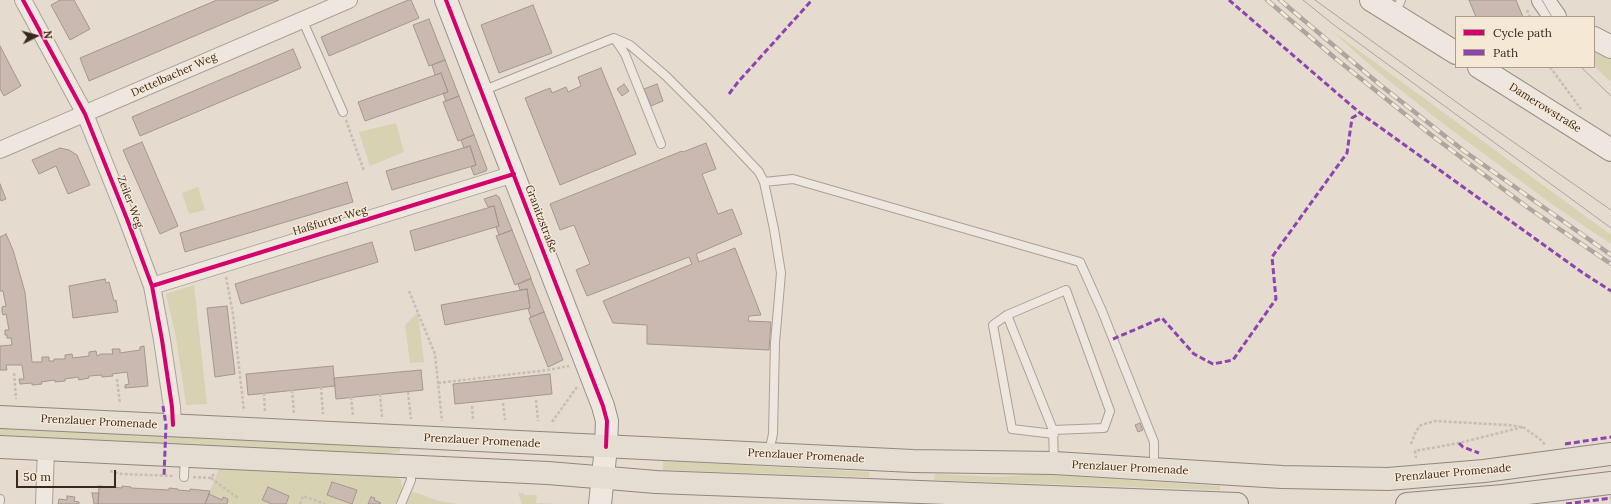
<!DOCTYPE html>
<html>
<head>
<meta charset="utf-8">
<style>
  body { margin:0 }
  #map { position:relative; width:1611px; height:504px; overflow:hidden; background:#e5dbcf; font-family:Lora,serif }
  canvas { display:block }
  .legend { position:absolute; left:1455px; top:16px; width:140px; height:52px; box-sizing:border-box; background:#f5e8d5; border:1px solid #aa9b8c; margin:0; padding:5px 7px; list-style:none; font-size:12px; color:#39281f }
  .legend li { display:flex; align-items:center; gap:8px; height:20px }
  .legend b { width:20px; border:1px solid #aa9b8c }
  .north { position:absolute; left:16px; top:16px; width:40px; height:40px; -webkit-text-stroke:3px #f5e8d5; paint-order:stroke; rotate:84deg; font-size:11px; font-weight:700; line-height:16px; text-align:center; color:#39281f }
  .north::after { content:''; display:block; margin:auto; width:14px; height:18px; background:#39281f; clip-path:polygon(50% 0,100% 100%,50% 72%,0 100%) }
  .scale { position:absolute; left:16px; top:470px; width:100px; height:18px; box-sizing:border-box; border:2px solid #39281f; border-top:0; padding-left:5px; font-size:12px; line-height:14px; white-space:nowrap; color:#39281f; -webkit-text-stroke:3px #f5e8d5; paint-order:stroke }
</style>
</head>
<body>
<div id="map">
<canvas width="1611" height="504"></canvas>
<ul class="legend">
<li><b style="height:5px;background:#d6006c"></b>Cycle path</li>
<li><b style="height:5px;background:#8e44ad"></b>Path</li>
</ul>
<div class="north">N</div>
<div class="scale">50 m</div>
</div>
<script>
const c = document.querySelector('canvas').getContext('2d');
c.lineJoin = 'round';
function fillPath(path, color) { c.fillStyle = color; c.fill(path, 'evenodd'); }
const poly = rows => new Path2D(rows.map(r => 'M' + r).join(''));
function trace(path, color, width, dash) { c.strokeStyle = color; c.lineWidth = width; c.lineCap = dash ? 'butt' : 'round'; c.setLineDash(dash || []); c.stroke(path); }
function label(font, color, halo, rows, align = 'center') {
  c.font = font + ' Lora,serif'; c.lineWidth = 3; c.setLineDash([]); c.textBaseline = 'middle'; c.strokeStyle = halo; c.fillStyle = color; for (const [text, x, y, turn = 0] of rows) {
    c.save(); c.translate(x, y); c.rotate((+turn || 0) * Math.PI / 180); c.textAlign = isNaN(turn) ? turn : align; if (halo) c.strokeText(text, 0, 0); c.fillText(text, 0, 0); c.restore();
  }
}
fillPath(poly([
  [1332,31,1611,235,1611,244,1553,205,1441,122,1378,72],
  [1594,47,1611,55,1611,82,1594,66],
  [396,123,404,152,370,166,359,132],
  [198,187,205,210,189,214,182,193],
  [194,285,207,404,186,405,176,337,166,294],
  [418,312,424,362,410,363,405,325],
  [0,424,400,444,400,452,353,456,0,440],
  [663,461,869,472,869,477,663,470],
  [219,468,395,477,401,480,402,488,439,501,458,504,205,504],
  [935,474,1000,477,1039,474,1220,486,1220,490,934,480],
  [518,493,524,493,524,495,537,495,536,503,560,504,522,504]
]), '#d7d2b2');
const building = poly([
  [60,0,74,0,90,29,70,40,51,5,60,0],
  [217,0,279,0,89,81,80,58,217,0],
  [408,0,411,0,419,18,329,56,321,37,408,0],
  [1469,0,1516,0,1523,17,1476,17,1469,0],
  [533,5,552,53,499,73,481,25,533,5],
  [429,19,445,60,429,66,413,25,429,19],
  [0,46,21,86,4,96,0,89,0,46],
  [293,49,301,68,140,136,132,117,293,49],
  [445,60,459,96,446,101,443,93,448,92,441,73,435,75,432,65,445,60],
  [601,68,636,154,560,185,525,98,550,88,552,93,566,87,568,92,581,86,578,77,601,68],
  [441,73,448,92,365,121,358,102,441,73],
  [624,84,629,91,622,96,617,89,624,84],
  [657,84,663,101,651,106,644,89,657,84],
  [459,96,474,135,458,141,443,102,459,96],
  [474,135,487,169,486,171,474,175,471,167,476,165,470,146,464,148,461,140,474,135],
  [142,142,178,226,160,234,123,150,142,142],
  [706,143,716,169,702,174,718,214,732,209,742,234,696,254,699,262,735,248,761,315,749,316,748,321,771,322,769,350,647,344,647,325,613,323,603,301,692,264,689,257,587,296,576,270,590,264,574,225,560,230,550,204,682,151,683,152,706,143],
  [470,146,476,165,392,190,386,171,470,146],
  [60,148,69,150,77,155,90,185,68,194,56,166,39,174,32,160,60,148],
  [347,182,353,202,185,252,180,233,347,182],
  [0,184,6,199,1,201,0,198,0,184],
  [496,195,499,197,512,230,499,235,496,227,499,226,494,206,488,207,484,199,496,195],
  [494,206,499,226,415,251,410,231,494,206],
  [512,230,531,278,515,285,496,236,512,230],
  [6,234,13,250,25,292,32,362,42,362,42,357,49,357,49,361,54,361,54,359,65,359,65,355,72,354,73,358,89,356,89,352,96,351,97,356,101,354,113,354,112,349,120,349,120,353,140,350,140,347,144,346,148,386,125,388,125,385,129,384,127,372,112,374,113,376,102,377,102,375,89,376,89,378,79,380,78,377,65,379,65,381,55,382,55,380,41,382,42,384,32,385,32,383,20,384,19,379,24,379,22,365,6,365,7,370,0,370,0,346,12,345,11,338,7,338,7,335,5,335,5,330,9,330,6,314,3,315,2,312,2,307,6,306,3,291,0,291,0,237,6,234],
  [372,242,378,262,241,304,235,284,372,242],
  [105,279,106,283,109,282,114,301,116,300,118,312,73,318,69,286,105,279],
  [531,279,544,312,531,317,528,309,530,308,527,289,520,290,518,284,531,279],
  [527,289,530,308,445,325,441,305,527,289],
  [227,306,235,374,215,377,207,308,227,306],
  [544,312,563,360,548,367,529,318,544,312],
  [333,366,335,386,248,395,246,374,333,366],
  [421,370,423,390,336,399,334,378,421,370],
  [550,374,552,394,455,404,453,384,550,374],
  [1140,423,1143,430,1138,432,1135,425,1140,423],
  [332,482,357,490,352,504,327,495,332,482],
  [99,486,122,488,122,486,131,487,131,488,169,490,169,488,178,489,178,490,190,491,190,489,210,491,205,504,98,504,99,486],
  [268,487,289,496,286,504,270,504,270,503,262,500,268,487],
  [92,493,99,493,98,504,94,504,92,493],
  [209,494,222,500,223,497,228,499,227,504,205,504,209,494],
  [67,496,75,497,74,501,79,502,79,504,58,504,59,499,67,500,67,496],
  [371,497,375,498,374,500,381,503,380,504,368,504,371,497]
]);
fillPath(building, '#c9b9b0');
trace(building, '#a5978e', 1);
const lane = poly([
  [1395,14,1401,0],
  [302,19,343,112],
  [615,39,625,54,661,144],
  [482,91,614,38,630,45,666,76,708,118,759,172,764,182,774,229,781,273,775,343,773,434,769,452],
  [764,182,793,179,1080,262,1102,311,1154,442,1154,468],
  [1007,315,1053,430,1054,462],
  [1053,430,1104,428,1110,411,1066,290,1007,315,993,325,1012,429,1054,434],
  [184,477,185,457],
  [0,499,0,501],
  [401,504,411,480,411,466]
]);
const street = poly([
  [23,0,85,114,127,219,152,286,162,340,172,407,173,425],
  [0,150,349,0],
  [152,286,514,174],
  [44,504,46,449]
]);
const secondary = poly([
  [446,0,603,406,607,421,606,447,600,504],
  [1371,0,1456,53],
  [1543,0,1555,17],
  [1594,38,1611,47],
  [1479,67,1611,150]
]);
const primary = poly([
  [0,417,913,461,1054,463,1282,477,1388,479,1484,471,1611,454],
  [0,447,548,473,656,482,1237,504],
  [1407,504,1503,496,1611,483]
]);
trace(lane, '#aaa198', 10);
trace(street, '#aaa198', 18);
trace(secondary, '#9a9088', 24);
trace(primary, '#90867f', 24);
trace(poly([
  [1527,10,1530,17],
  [1550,67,1581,109],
  [346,120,364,171],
  [226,277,233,314,244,411],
  [409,291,435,354,442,421],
  [14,373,16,399],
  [117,379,120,404],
  [438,383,548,370,569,366],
  [321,387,323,414],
  [292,390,294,413],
  [408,392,411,419],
  [264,393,265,412],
  [380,394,382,417],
  [351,397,353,416],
  [536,400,538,421],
  [503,403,505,420],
  [472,406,473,419],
  [552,422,577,387],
  [1523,427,1541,440,1546,446],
  [1411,444,1416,431,1421,425,1435,421,1508,425,1523,427,1459,443,1415,451,1416,458],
  [110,471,122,474,174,476],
  [193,477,211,478,214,474],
  [211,478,238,498],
  [300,504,303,496,325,504]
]), '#c6beb7', 2.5, [3, 2]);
trace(lane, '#ede7e0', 8);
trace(street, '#ede7e0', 16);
trace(secondary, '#ede7e0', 22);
trace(primary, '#e4ddd2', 22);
trace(poly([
  [1303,0,1334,25,1611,228],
  [1315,0,1466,109,1611,210],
  [1542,0,1552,17],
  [1581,67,1611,96]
]), '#ada6a0', 1);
const rail = poly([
  [1267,0,1335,58,1430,134,1527,207,1611,264],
  [1280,0,1379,84,1464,151,1611,255]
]);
trace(rail, '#ada6a0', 4.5);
trace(rail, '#f5e8d5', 3, [9]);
trace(poly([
  [1229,0,1360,113,1583,273,1611,291],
  [729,94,738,82,812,0],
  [1113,339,1162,318,1194,354,1213,364,1233,360,1276,299,1272,257,1347,153,1352,118,1360,113],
  [163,406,166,425,164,476],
  [1459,443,1463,447,1479,453],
  [1565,444,1611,437],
  [1566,504,1611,498]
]), '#8e44ad', 3, [6, 3]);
trace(poly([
  [23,0,85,114,127,219,152,286,162,340,172,407,173,425],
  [446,0,603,406,607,421,606,447],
  [152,286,514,174]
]), '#d6006c', 4);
label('11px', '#39281f', '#f5e8d5', [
  ["Dettelbacher Weg",174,75,-24],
  ["Damerowstraße",1545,108,32],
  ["Zeiler Weg",130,202,69],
  ["Granitzstraße",541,219,69],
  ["Haßfurter Weg",330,221,-17],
  ["Prenzlauer Promenade",99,422,3],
  ["Prenzlauer Promenade",482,441,3],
  ["Prenzlauer Promenade",806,456,3],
  ["Prenzlauer Promenade",1130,468,3],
  ["Prenzlauer Promenade",1453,473,-5]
]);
</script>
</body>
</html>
